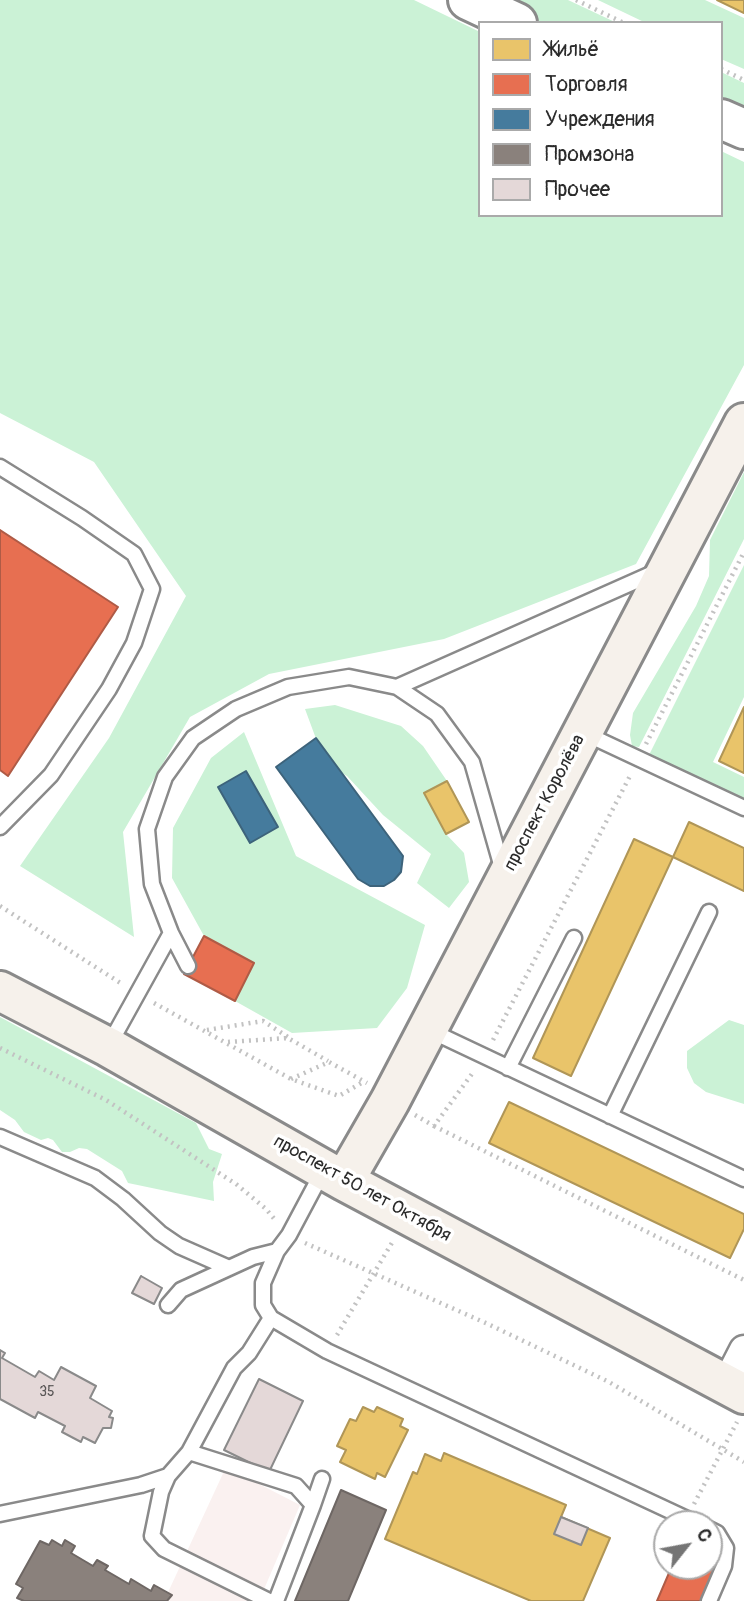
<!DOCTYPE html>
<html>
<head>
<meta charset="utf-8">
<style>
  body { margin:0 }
  #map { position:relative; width:744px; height:1601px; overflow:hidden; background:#fff; font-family:Pangolin,sans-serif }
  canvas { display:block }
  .legend { position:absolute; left:478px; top:21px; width:245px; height:196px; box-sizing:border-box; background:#fff; border:2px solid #aaa; margin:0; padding:9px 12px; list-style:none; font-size:21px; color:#2b2b2b }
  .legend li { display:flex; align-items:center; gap:14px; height:35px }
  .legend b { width:35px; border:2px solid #aaa }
  .north { position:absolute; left:653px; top:1510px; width:70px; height:70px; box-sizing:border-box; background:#fff; border:2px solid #aaa; border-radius:50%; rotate:59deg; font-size:19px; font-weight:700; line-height:28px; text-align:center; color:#2b2b2b }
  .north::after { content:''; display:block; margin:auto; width:24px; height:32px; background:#757575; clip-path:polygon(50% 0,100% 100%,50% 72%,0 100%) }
</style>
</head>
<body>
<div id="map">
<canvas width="744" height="1601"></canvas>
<ul class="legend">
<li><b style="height:19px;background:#e9c46a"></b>Жильё</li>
<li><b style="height:19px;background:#e76f51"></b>Торговля</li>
<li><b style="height:19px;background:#457b9d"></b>Учреждения</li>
<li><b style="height:19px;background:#8a817c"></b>Промзона</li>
<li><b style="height:19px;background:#e4d8d8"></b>Прочее</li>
</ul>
<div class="north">С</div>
</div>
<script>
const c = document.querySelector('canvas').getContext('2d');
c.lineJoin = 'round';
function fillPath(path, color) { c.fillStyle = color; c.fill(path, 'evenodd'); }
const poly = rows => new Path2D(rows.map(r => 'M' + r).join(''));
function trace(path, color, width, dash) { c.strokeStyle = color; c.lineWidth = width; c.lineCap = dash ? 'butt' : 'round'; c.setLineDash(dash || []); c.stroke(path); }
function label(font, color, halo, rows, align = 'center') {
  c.font = font + ' Pangolin,sans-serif'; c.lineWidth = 7; c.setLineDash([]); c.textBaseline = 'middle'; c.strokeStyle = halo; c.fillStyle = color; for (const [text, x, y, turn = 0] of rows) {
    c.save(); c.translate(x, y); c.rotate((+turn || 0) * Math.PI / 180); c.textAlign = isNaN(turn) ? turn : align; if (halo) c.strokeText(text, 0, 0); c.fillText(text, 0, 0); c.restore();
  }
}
fillPath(poly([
  [226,1467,300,1505,259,1601,164,1601]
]), '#faf1f0');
fillPath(poly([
  [0,0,414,0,480,32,480,215,721,215,721,151,744,162,744,365,636,564,444,639,269,674,190,717,123,832,134,937,20,866,109,738,186,596,94,462,0,413],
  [489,0,568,0,617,23,538,23],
  [598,0,705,0,744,18,744,69,721,59,721,23,646,23],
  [721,72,744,83,744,118,721,107],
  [744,472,744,539,639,747,632,746,630,735,633,713,696,606,709,576,710,540],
  [744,565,744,697,713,762,744,777,744,800,649,755],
  [335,705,401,726,423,746,447,781,424,793,446,834,464,853,469,882,449,908,417,883,431,854,383,815,347,776,325,763,305,709],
  [244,732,296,856,425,925,407,988,377,1028,292,1033,235,1001,254,963,204,936,172,878,173,828,211,758],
  [0,1017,196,1123,209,1149,222,1154,213,1182,214,1201,128,1183,122,1171,87,1149,79,1148,70,1152,62,1152,53,1140,48,1138,41,1140,24,1132,15,1120,0,1110],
  [729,1020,744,1025,744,1104,706,1092,694,1083,687,1068,687,1051]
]), '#cbf2d6');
const homes = poly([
  [717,0,744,0,744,13,717,0],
  [744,707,744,773,719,761,744,707],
  [447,781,469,822,446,834,424,793,447,781],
  [689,822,744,848,744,891,673,857,689,822],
  [634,839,673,857,571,1076,533,1058,634,839],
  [509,1102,744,1214,744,1229,730,1258,489,1143,509,1102],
  [363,1407,374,1412,377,1407,403,1419,400,1426,408,1430,385,1477,377,1473,375,1479,340,1462,346,1450,337,1446,350,1419,356,1421,363,1407],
  [444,1453,566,1505,561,1517,610,1538,583,1601,531,1601,385,1539,413,1472,417,1474,425,1454,441,1461,444,1453]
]);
fillPath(homes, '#e9c46a');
trace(homes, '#b09657', 2);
const shops = poly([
  [0,530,118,607,8,776,0,770,0,530],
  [204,936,254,963,235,1001,184,974,204,936],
  [672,1566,709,1566,715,1569,701,1601,657,1601,672,1566]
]);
fillPath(shops, '#e76f51');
trace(shops, '#af5b46', 2);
const public = poly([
  [316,738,403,856,401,872,394,880,384,886,370,886,358,879,276,767,316,738],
  [246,771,278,827,250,843,218,787,246,771]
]);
fillPath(public, '#457b9d');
trace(public, '#3d637b', 2);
const industry = poly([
  [341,1490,386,1510,348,1601,295,1601,341,1490],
  [52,1540,62,1546,65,1540,75,1546,71,1553,93,1566,97,1560,108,1566,105,1570,129,1584,131,1579,151,1591,154,1585,172,1595,167,1601,24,1601,17,1598,23,1588,16,1584,40,1541,49,1545,52,1540]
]);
fillPath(industry, '#8a817c');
trace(industry, '#6e6764', 2);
const building = poly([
  [141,1276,162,1288,154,1304,132,1293,141,1276],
  [0,1350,5,1353,2,1358,35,1377,39,1371,54,1380,61,1367,96,1386,90,1398,112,1411,109,1417,113,1418,111,1428,103,1428,95,1443,83,1437,81,1442,62,1432,65,1426,38,1412,35,1418,0,1399,0,1350],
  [259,1379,303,1401,269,1472,224,1450,259,1379],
  [561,1517,588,1528,581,1545,554,1534,561,1517]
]);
fillPath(building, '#e4d8d8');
trace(building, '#8a8a8a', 2);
const lane = poly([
  [0,467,82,518,134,554,152,589,134,643,109,689,51,775,0,827],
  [397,687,658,571],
  [584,733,744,808],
  [188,966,171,933,152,884,147,829,165,777,193,738,236,709,288,687,349,677,397,687,437,714,472,762,503,871],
  [429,1030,744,1179],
  [109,1045,171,933],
  [508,1068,574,938],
  [610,1116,709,912],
  [0,1137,95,1178,123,1199,160,1233,179,1246,229,1268],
  [323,1171,289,1235,277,1251,263,1283,263,1305,271,1318,327,1351,698,1524],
  [168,1305,181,1290,253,1257,277,1251],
  [271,1318,249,1353,234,1368,189,1452,296,1486,313,1505,276,1601],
  [168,1476,161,1492,152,1536,164,1549,269,1601],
  [313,1505,322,1479],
  [0,1514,141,1485,168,1476,189,1452],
  [709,1529,717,1533,726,1548,724,1566,709,1601]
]);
const street = poly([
  [726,1385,744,1350]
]);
const secondary = poly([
  [468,0,517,23],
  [721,119,744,129]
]);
const primary = poly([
  [0,991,108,1047,344,1181,744,1394],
  [344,1181,390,1101,744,423]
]);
trace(lane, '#8a8a8a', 19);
trace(street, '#8a8a8a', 33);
trace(secondary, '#8a8a8a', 44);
trace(primary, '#8a8a8a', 44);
trace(poly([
  [576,0,624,23],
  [721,69,744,80],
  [646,744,744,552],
  [0,906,122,984],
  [154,1003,291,1079,339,1096,363,1082],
  [207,1030,263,1021,288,1037],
  [493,1040,631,774],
  [228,1042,288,1038,328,1061],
  [0,1048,106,1100,236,1184,266,1209,276,1221],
  [291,1079,329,1062,367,1083],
  [415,1115,434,1126,474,1071],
  [434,1126,744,1280],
  [305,1243,488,1324,609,1382,744,1462],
  [337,1335,393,1241],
  [694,1504,737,1422]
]), '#c2c2c2', 4.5, [2, 5]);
trace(lane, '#fff', 14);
trace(street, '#fff', 28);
trace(secondary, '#fff', 38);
trace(primary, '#f6f1eb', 38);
label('14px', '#595656', null, [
  ["35",47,1392]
]);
label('18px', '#2b2b2b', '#fff', [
  ["проспект Королёва",545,803,-62],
  ["проспект 50 лет Октября",362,1189,29]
]);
</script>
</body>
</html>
